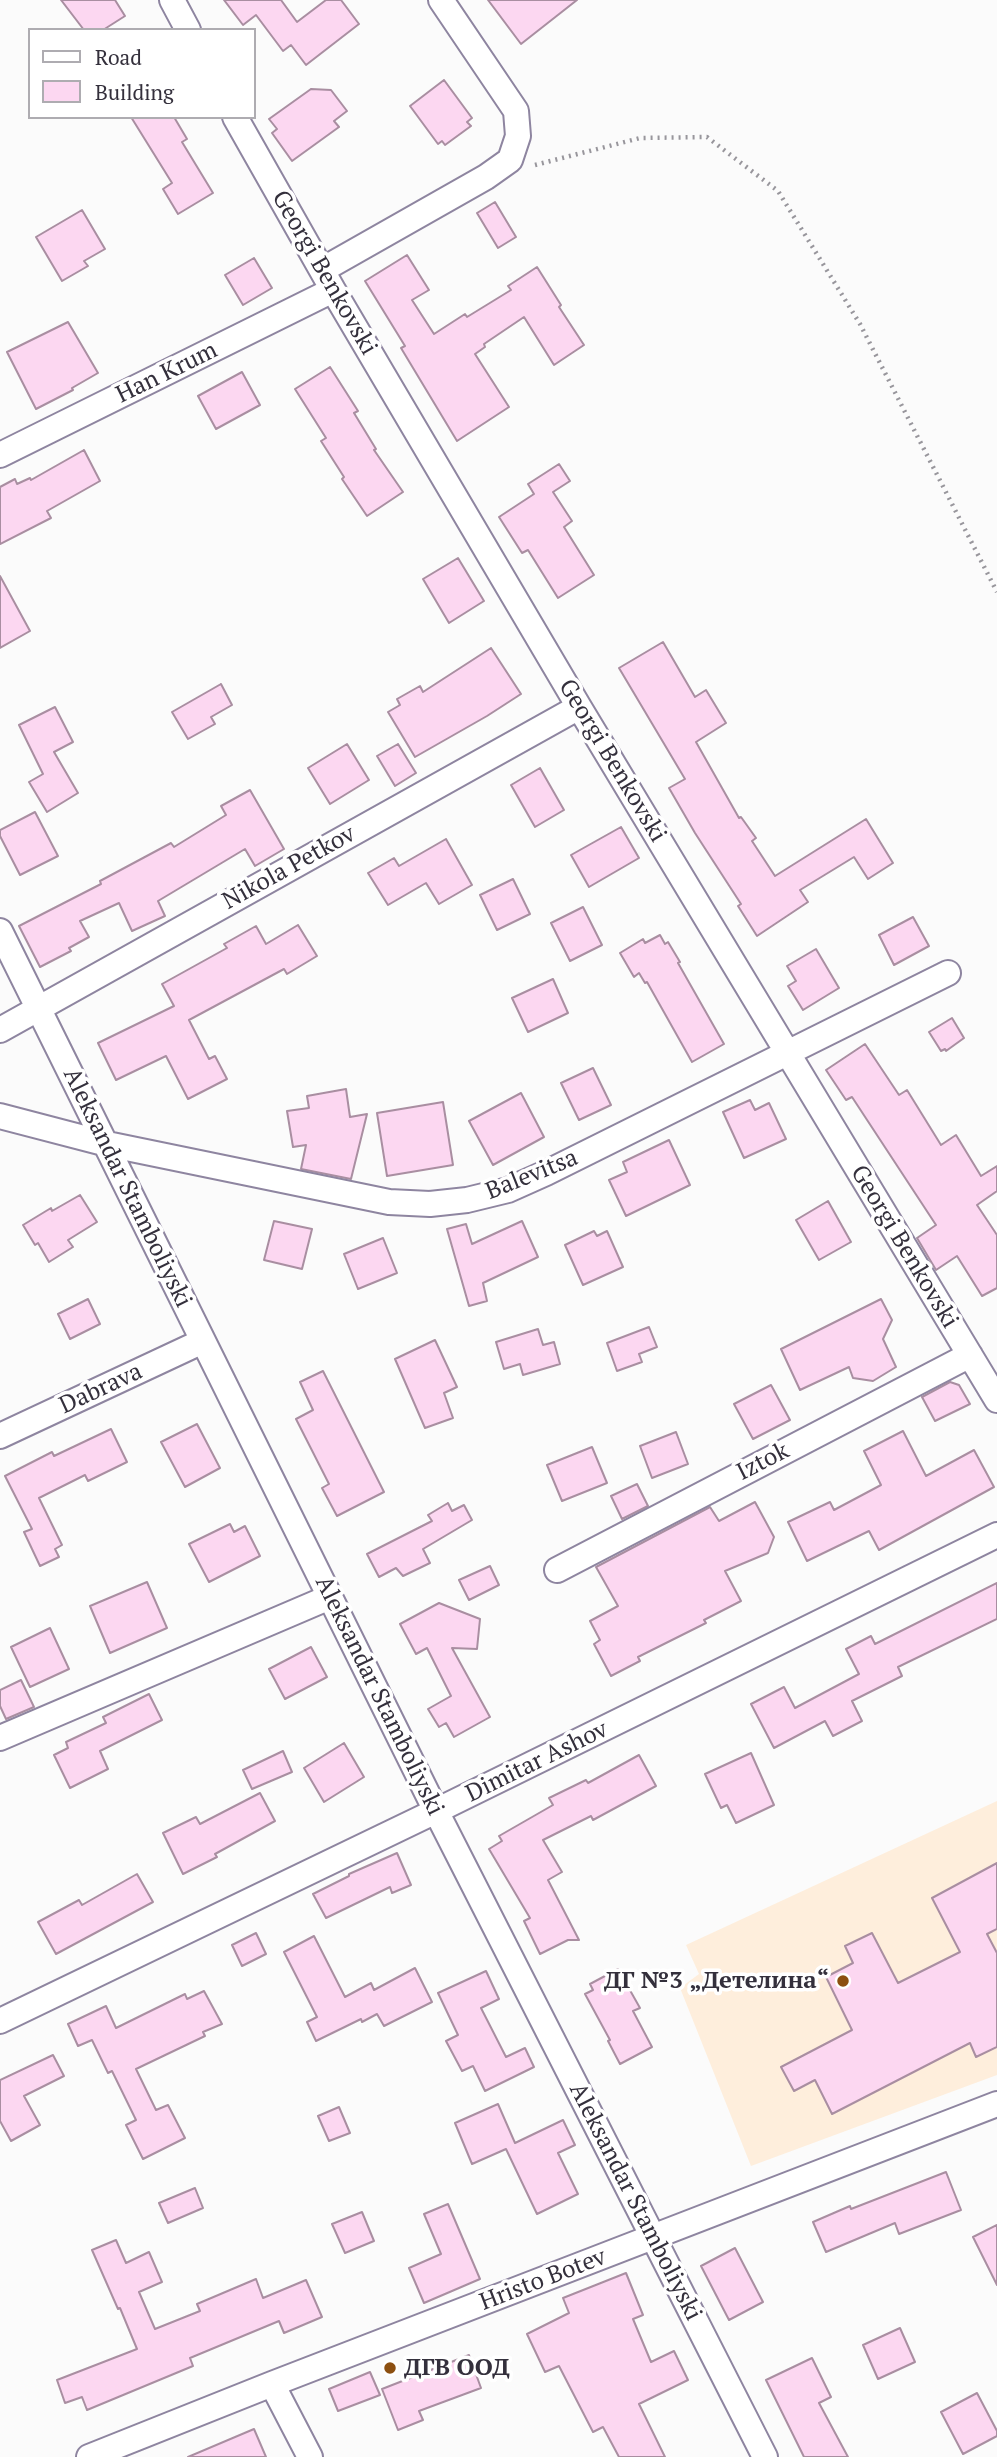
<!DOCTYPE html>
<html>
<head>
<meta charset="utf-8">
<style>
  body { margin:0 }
  #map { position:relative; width:997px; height:2457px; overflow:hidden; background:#fbfbfb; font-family:"PT Serif",serif }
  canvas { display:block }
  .legend { position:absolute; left:28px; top:28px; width:228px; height:91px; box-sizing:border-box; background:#fff; border:2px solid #aeacb1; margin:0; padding:9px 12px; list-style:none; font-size:21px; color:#34303c }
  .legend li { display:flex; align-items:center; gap:14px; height:35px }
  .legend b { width:35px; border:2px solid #aeacb1 }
</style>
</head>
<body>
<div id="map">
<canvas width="997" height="2457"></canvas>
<ul class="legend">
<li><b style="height:9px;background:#fff"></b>Road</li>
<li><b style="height:19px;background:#fcd7f1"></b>Building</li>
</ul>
</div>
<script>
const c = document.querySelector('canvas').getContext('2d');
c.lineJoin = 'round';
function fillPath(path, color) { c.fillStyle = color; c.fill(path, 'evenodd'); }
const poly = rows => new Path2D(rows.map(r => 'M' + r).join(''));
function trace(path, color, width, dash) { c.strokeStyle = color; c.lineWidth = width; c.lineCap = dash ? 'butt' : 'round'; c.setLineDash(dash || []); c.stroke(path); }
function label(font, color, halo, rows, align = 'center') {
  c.font = font + ' "PT Serif",serif'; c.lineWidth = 7; c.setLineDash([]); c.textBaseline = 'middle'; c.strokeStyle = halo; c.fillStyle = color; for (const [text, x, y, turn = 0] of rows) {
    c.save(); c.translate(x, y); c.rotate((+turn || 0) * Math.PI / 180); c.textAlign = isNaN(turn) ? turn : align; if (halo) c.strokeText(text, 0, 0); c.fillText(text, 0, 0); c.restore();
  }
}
fillPath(poly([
  [997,1801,997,2075,751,2166,680,1988,699,1974,686,1945]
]), '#feeedc');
const building = poly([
  [61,0,115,0,125,16,103,30,84,30,61,0],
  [224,0,281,0,297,22,326,0,341,0,359,24,306,65,291,45,283,51,256,15,243,25,224,0],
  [488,0,577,0,521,44,488,0],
  [444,80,472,118,467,122,471,126,445,145,442,141,438,144,410,106,444,80],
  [311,89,331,90,347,111,334,121,339,127,292,161,272,133,277,129,269,119,311,89],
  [131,117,174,117,187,139,182,142,213,193,178,214,163,189,172,183,131,117],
  [495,202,516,237,498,248,477,213,495,202],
  [82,210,105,249,84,261,88,266,62,281,36,237,82,210],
  [407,255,429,290,412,300,434,334,465,314,467,317,511,290,508,286,537,267,561,305,559,307,584,345,554,365,524,317,484,344,485,347,475,354,509,407,457,441,401,348,405,346,365,281,407,255],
  [254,258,272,288,243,305,225,275,254,258],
  [68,322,98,373,72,388,73,390,36,409,7,352,68,322],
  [330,367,358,411,354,413,376,449,374,450,403,492,367,516,342,479,344,477,321,441,326,438,295,389,330,367],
  [242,372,260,405,216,429,198,396,242,372],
  [84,450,100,481,47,511,51,518,0,544,0,487,15,479,17,484,30,478,31,480,84,450],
  [559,464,570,481,553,492,572,521,564,527,594,575,558,598,528,550,522,553,499,517,534,494,528,484,559,464],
  [458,558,484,601,449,623,423,579,458,558],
  [0,576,30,631,0,648,0,576],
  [663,642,695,697,706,690,726,723,696,742,739,818,741,817,756,838,752,841,775,876,866,819,893,863,868,879,854,857,800,890,808,902,757,936,738,906,741,904,695,833,669,788,685,779,619,668,663,642],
  [491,648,521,694,487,716,415,757,388,712,400,705,397,699,420,686,423,692,491,648],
  [221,684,232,705,211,717,215,724,188,739,172,712,221,684],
  [55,707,73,742,54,752,78,793,47,812,29,782,43,774,19,725,55,707],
  [347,744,369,780,330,804,308,768,347,744],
  [398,744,416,773,395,786,377,756,398,744],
  [540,768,564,810,535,827,511,785,540,768],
  [250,790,284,849,255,866,245,849,158,901,165,916,132,931,119,903,80,921,89,937,69,948,71,951,40,967,19,926,101,884,100,881,171,843,174,847,226,815,221,806,250,790],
  [35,812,58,856,20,875,0,836,0,830,35,812],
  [621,827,639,858,589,887,571,855,621,827],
  [446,839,472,885,439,904,426,883,388,905,368,873,394,858,399,866,446,839],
  [513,879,530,914,497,930,480,895,513,879],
  [583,907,602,945,570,961,551,923,583,907],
  [913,917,929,946,894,965,879,935,913,917],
  [298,925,317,956,287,974,284,969,189,1020,209,1059,215,1056,227,1079,188,1099,166,1056,116,1080,98,1043,174,1006,162,984,227,948,224,944,256,926,266,944,298,925],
  [660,935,665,944,668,942,680,962,678,963,724,1044,692,1062,647,982,645,983,639,973,634,977,620,953,643,939,645,943,660,935],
  [816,949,839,988,803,1010,788,986,796,981,787,966,816,949],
  [553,979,568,1013,528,1032,512,998,553,979],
  [952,1018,964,1038,946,1051,945,1049,941,1051,929,1032,952,1018],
  [865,1044,899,1095,907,1090,941,1145,956,1135,981,1176,997,1166,997,1191,977,1205,997,1235,997,1288,982,1296,957,1256,936,1270,917,1238,936,1225,852,1097,846,1100,826,1070,865,1044],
  [593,1068,611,1105,579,1120,561,1083,593,1068],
  [346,1089,350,1117,367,1114,351,1179,301,1169,306,1145,293,1147,287,1111,309,1108,307,1096,346,1089],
  [521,1093,544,1137,493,1165,469,1121,521,1093],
  [750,1100,755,1110,769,1103,786,1139,744,1158,723,1112,750,1100],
  [443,1102,453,1165,387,1176,377,1113,443,1102],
  [669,1140,690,1185,626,1216,609,1180,627,1172,623,1162,669,1140],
  [80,1195,97,1222,68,1240,73,1247,49,1262,38,1243,35,1245,23,1225,51,1208,52,1211,80,1195],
  [828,1201,851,1242,819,1260,796,1220,828,1201],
  [274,1221,312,1229,302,1269,264,1260,274,1221],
  [522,1221,538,1257,483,1283,487,1301,469,1306,447,1229,466,1224,472,1244,522,1221],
  [594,1231,597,1236,607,1231,623,1267,583,1285,565,1245,594,1231],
  [383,1238,397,1273,358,1289,344,1254,383,1238],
  [88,1299,100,1324,70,1339,58,1314,88,1299],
  [881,1299,892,1320,883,1339,896,1367,873,1381,853,1378,849,1367,800,1390,781,1349,881,1299],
  [649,1327,657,1347,639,1354,642,1362,617,1371,607,1343,649,1327],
  [538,1329,543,1345,554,1342,560,1364,523,1375,520,1364,504,1369,496,1342,538,1329],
  [435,1340,457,1387,444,1393,453,1418,425,1428,395,1359,435,1340],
  [323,1371,384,1492,337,1516,322,1488,329,1484,296,1419,313,1410,300,1382,323,1371],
  [950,1382,959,1385,970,1404,935,1421,922,1397,950,1382],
  [771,1385,790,1420,753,1439,734,1404,771,1385],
  [197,1424,220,1468,185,1487,161,1442,197,1424],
  [111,1429,127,1462,88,1481,85,1475,39,1498,62,1545,55,1549,59,1557,40,1566,24,1532,32,1529,5,1476,52,1452,54,1456,111,1429],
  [903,1431,926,1476,974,1450,994,1487,879,1550,869,1531,807,1561,788,1522,830,1502,834,1510,881,1485,864,1451,903,1431],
  [676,1432,688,1464,652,1478,640,1446,676,1432],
  [592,1447,607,1483,562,1501,547,1465,592,1447],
  [637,1484,648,1506,622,1519,611,1496,637,1484],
  [755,1502,774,1537,768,1553,725,1571,741,1601,704,1620,706,1623,638,1657,640,1661,611,1676,594,1644,600,1640,590,1621,618,1606,596,1567,710,1507,719,1521,755,1502],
  [448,1503,452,1511,464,1505,472,1520,423,1549,430,1563,403,1576,396,1568,379,1577,367,1554,432,1521,428,1515,448,1503],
  [230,1524,234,1532,245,1526,260,1556,209,1582,189,1544,230,1524],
  [490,1566,499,1585,469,1600,459,1580,490,1566],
  [147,1582,167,1628,110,1653,90,1606,147,1582],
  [997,1583,997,1619,898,1667,902,1676,852,1701,862,1721,833,1736,825,1721,774,1748,751,1704,784,1687,795,1708,859,1674,846,1649,871,1636,875,1644,997,1583],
  [439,1603,480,1619,477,1649,452,1648,490,1717,454,1737,446,1723,439,1727,428,1709,451,1696,427,1648,416,1654,400,1624,439,1603],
  [50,1628,69,1669,30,1687,11,1647,50,1628],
  [311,1647,327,1677,285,1699,269,1669,311,1647],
  [21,1680,34,1707,6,1719,0,1706,0,1690,21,1680],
  [149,1694,162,1720,100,1751,108,1769,70,1788,54,1755,68,1748,66,1742,106,1723,103,1717,149,1694],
  [344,1743,364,1777,324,1802,304,1768,344,1743],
  [283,1751,292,1772,252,1789,243,1770,283,1751],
  [751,1753,774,1805,736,1823,727,1805,721,1808,705,1774,751,1753],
  [639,1755,656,1786,593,1820,591,1816,543,1840,562,1872,548,1880,579,1940,568,1940,540,1954,524,1921,530,1918,489,1849,502,1841,499,1836,553,1805,549,1798,586,1780,588,1783,639,1755],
  [260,1793,275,1821,215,1854,217,1857,183,1874,163,1833,196,1817,200,1824,260,1793],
  [397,1853,411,1885,392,1893,390,1887,326,1918,313,1894,349,1876,349,1874,397,1853],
  [997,1863,997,1929,987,1934,997,1953,997,2047,976,2057,970,2043,832,2114,815,2080,794,2091,781,2067,852,2030,826,1977,853,1963,845,1946,872,1933,898,1983,960,1952,932,1898,997,1863],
  [137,1874,153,1902,56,1954,38,1922,79,1900,82,1905,137,1874],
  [256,1933,266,1954,242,1966,232,1945,256,1933],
  [314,1936,345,1997,371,1983,374,1990,415,1968,432,2002,384,2026,377,2014,362,2022,361,2019,316,2041,307,2022,317,2017,284,1952,314,1936],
  [618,1969,640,2008,633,2011,652,2047,620,2064,608,2041,610,2040,585,1994,593,1990,590,1984,618,1969],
  [486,1971,499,1999,481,2008,506,2057,525,2048,534,2067,485,2091,473,2066,462,2071,446,2041,458,2035,438,1993,486,1971],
  [204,1991,222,2024,203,2032,205,2036,136,2069,156,2110,168,2105,185,2138,143,2159,126,2125,136,2120,112,2071,108,2073,92,2040,78,2046,68,2024,106,2006,116,2028,185,1994,187,1999,204,1991],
  [53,2055,64,2076,24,2096,40,2125,11,2141,0,2121,0,2080,53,2055],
  [498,2104,515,2143,563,2120,575,2145,558,2153,578,2194,537,2214,506,2149,472,2164,455,2123,498,2104],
  [339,2107,350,2133,329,2141,318,2116,339,2107],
  [946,2172,961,2210,899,2234,895,2223,826,2252,813,2222,850,2206,851,2209,946,2172],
  [195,2188,203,2208,168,2223,159,2203,195,2188],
  [448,2204,480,2279,424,2303,409,2268,441,2254,424,2214,448,2204],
  [362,2212,374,2241,345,2253,332,2224,362,2212],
  [997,2225,997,2285,973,2237,997,2225],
  [116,2240,126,2263,149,2252,162,2282,139,2292,155,2329,200,2311,197,2304,256,2279,263,2298,306,2280,322,2317,284,2333,279,2321,190,2358,193,2366,87,2410,82,2397,65,2403,57,2380,137,2349,120,2308,118,2309,92,2250,116,2240],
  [735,2248,763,2302,729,2320,701,2266,735,2248],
  [626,2273,643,2315,633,2319,651,2362,674,2351,688,2380,639,2404,665,2457,619,2457,603,2427,593,2432,559,2366,545,2372,527,2334,569,2313,563,2298,626,2273],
  [900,2328,915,2362,878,2379,863,2345,900,2328],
  [469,2355,481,2388,419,2411,423,2420,398,2430,382,2389,469,2355],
  [812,2358,831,2397,819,2403,848,2457,804,2457,766,2380,812,2358],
  [370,2372,380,2395,338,2411,329,2389,370,2372],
  [977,2393,997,2431,997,2436,963,2454,941,2412,977,2393],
  [254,2429,266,2457,188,2457,254,2429]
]);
fillPath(building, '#fcd7f1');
trace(building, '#a98ea1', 2);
const minor = poly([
  [172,0,188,30],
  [235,117,333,290,579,707,997,1400],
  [322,270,486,177,510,160,518,136,516,111,441,0],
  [0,455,333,290],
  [0,931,436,1811,765,2457],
  [0,1030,579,707],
  [0,1116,107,1144,389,1202,430,1204,467,1200,508,1190,546,1173,948,973],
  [0,1436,203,1341],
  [557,1570,970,1355],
  [0,1738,330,1597],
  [0,2021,436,1811,997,1535],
  [272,2384,310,2457],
  [89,2457,272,2384,997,2104]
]);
trace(minor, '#8e85a0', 28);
trace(poly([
  [535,165,640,138,707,137,778,191,860,324,997,592]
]), '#98969c', 4.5, [2, 5]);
trace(minor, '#fff', 24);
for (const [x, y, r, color] of [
  [843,1981,7,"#8c4f10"],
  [390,2368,7,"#8c4f10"]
]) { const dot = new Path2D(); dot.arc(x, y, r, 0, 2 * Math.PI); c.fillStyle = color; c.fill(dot); trace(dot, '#fff', 2.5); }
label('24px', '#34303c', '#fff', [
  ["Georgi Benkovski",324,273,60],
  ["Han Krum",167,373,-26],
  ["Georgi Benkovski",612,761,59],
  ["Nikola Petkov",289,868,-29],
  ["Balevitsa",532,1175,-22],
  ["Aleksandar Stamboliyski",127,1188,64],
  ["Georgi Benkovski",904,1247,59],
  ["Dabrava",101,1389,-25],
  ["Iztok",763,1462,-27],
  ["Aleksandar Stamboliyski",379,1696,64],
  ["Dimitar Ashov",537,1762,-26],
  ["Aleksandar Stamboliyski",635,2202,63],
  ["Hristo Botev",543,2280,-21]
]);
label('bold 24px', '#34303c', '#fff', [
  ["ДГ №3 „Детелина“",829,1981],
  ["ДГВ ООД",404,2368,"left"]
], 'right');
</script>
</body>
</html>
